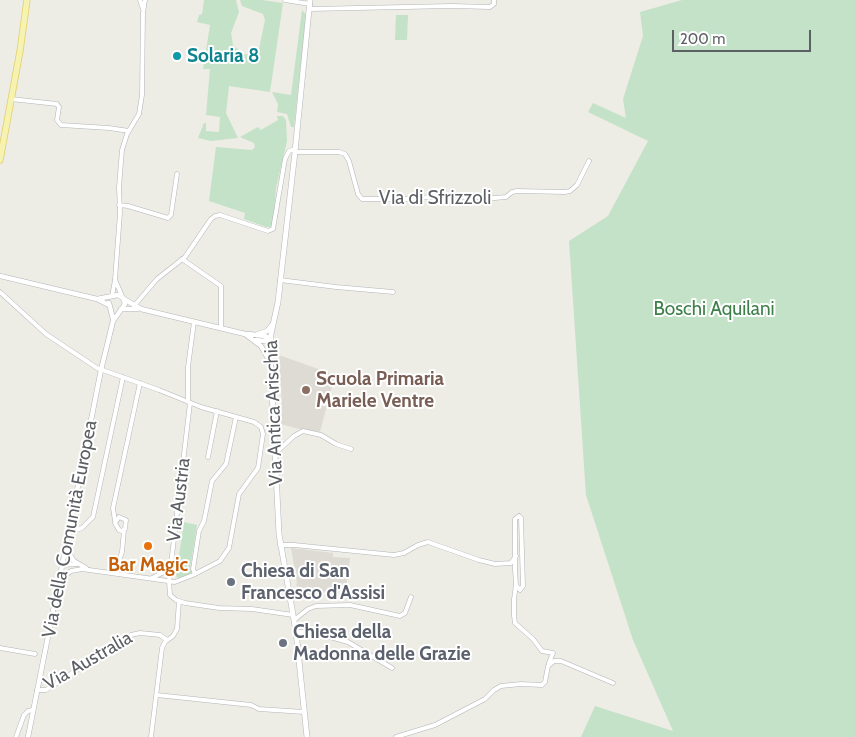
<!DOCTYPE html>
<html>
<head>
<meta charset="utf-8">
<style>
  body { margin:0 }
  #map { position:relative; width:855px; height:737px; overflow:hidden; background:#edece5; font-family:Cabin,sans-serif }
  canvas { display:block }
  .scale { position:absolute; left:672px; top:30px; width:139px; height:22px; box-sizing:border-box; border:2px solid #5c5f63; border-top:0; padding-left:6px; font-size:15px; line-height:18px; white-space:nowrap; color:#5c5f63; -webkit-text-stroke:4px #fff; paint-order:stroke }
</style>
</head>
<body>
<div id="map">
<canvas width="855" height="737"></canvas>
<div class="scale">200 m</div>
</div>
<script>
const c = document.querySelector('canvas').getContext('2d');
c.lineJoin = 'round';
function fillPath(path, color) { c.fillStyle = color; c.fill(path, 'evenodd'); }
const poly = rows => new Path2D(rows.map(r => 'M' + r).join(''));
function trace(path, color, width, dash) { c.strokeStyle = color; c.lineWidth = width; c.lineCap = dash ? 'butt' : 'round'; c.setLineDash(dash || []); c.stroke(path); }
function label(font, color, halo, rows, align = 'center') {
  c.font = font + ' Cabin,sans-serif'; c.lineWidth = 4; c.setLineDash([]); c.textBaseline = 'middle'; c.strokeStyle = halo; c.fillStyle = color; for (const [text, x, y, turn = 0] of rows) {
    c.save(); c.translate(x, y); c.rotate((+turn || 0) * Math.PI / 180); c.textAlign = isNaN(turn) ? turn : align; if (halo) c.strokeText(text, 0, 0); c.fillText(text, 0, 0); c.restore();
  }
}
fillPath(poly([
  [279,355,335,375,320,432,299,429,281,424,282,406],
  [291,548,333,553,333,557,350,558,346,589,327,588,327,592,311,590,296,586,297,583]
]), '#dddbd3');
fillPath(poly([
  [204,0,236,0,239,12,231,33,233,45,243,54,252,55,259,49,265,20,263,14,242,6,240,0,262,0,283,3,270,92,229,86,226,113,238,138,211,141,198,138,204,123,206,123,206,131,219,132,220,117,206,115,210,69,203,69,210,25,197,22,199,15,202,14],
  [682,0,855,0,855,737,581,737,595,706,673,731,633,640,586,495,569,241,608,216,648,141,588,112,593,103,626,118,623,99,643,36,640,12],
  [302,10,306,15,305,28,294,127,291,127,287,114,277,112,278,104,272,92,291,95],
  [396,15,408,15,407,40,395,40],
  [277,116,283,116,286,120,287,141,276,188,273,223,271,227,266,227,244,219,245,213,209,201,216,147,252,150,255,147,254,143,240,137,258,127,261,130,278,120],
  [184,522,197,525,190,569,192,570,191,575,180,580,176,576]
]), '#c4e2c7');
const minor = poly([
  [140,0,143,9],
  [285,0,310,4],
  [310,9,452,6,490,7,494,4,494,0],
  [11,99,57,104,59,107,57,120,61,125,109,128,129,131],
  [295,152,339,152,345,154,349,161,358,194,362,199,410,199,439,196,495,198,506,197,512,192,517,191,565,192,570,191,577,185,589,161],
  [119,205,128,206,168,218,171,215,177,174],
  [182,259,221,286,221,328],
  [280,280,336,287,393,292],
  [116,282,122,296],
  [0,292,46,334,97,368,159,390,201,407,254,422,261,427,263,434,258,468,239,494,229,548,220,561,193,575,175,582,82,569,71,571,60,580],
  [112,296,115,280,120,213,119,187,122,150,127,134,139,114,142,95,143,13,145,0],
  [134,306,157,279,185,257,211,219,215,216,220,215,268,231,273,229,285,159,289,151,295,149],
  [188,402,188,367,194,322],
  [190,403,169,581,170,595,176,600,185,603,219,608,252,609,293,615],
  [275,452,280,449,294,436,303,431,321,435,336,444,351,449],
  [208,457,217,411],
  [519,516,521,518,523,586,520,590,516,585,515,569,515,519,519,516],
  [119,517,126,520,125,529,122,531,119,530,115,523,119,517],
  [115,521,113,508,140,383],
  [70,528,76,530,82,528,93,517,123,377],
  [67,543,69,553,74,561,86,568],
  [280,545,294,545,394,555,404,553,418,545,428,542,479,560,495,564,511,563,516,556],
  [63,565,77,564],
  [115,573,122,552,124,530],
  [195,574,193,569,199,531,204,521,212,481,226,464,236,417],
  [152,578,164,572,171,565],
  [516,585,514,599,514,616,515,623,533,639,542,651,553,653,549,663],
  [294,620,308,609,316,606,350,605,400,616,405,613,411,597],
  [296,632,312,632,348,642,392,668],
  [0,648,35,654],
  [37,690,46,690,131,635,140,633,160,635,167,640],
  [157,695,251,705,259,709,304,712],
  [16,737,24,715,28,711,33,710],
  [151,737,162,648,165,642,173,636,177,629,179,601],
  [396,737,435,725,485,699,494,690,501,686,521,684,542,685,545,682,548,666,554,661,561,661,613,683]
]);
const tertiary = poly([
  [0,276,97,299,109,305],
  [124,299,141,309,245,334,261,346,270,362],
  [109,303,113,319],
  [121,309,137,309],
  [248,334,265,336,270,339],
  [258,334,267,331,272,325],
  [256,340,264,341,270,339],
  [28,737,101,370,113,321,125,304,123,298,118,295,97,299]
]);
const secondary = poly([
  [307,737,296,632,279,534,270,350,271,334,278,302,295,152,310,0]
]);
const primary = poly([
  [0,160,20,51,27,0]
]);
trace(minor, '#b2b4b8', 5);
trace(tertiary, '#b2b4b8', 5.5);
trace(secondary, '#b3b6ba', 6);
trace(primary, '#e2cf69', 7);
trace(minor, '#fff', 4);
trace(tertiary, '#fff', 4.5);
trace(secondary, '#fff', 5);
trace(primary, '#f6f3b1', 5.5);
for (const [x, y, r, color] of [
  [177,56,5,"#0f9aa8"],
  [306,390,5,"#8d6e63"],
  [148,546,5,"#e8710a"],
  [231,582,5,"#6b7280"],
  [283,643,5,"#6b7280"]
]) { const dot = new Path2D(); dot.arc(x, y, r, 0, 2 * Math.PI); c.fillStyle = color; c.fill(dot); trace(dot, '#fff', 2); }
label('bold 19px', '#0d838f', '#fff', [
  ["Solaria 8",187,56]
], 'left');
label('19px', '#5c5f63', '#fff', [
  ["Via di Sfrizzoli",435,198],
  ["Via Antica Arischia",274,413,-92],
  ["Via Austria",179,500,-83],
  ["Via della Comunità Europea",70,529,-79],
  ["Via Australia",88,661,-30]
]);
label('19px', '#3e804a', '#fff', [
  ["Boschi Aquilani",714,309]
]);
label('bold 19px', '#785e54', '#fff', [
  ["Scuola Primaria",316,379],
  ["Mariele Ventre",316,401]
], 'left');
label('bold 19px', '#c56008', '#fff', [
  ["Bar Magic",148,565]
]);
label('bold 19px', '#5b616d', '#fff', [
  ["Chiesa di San",241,571],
  ["Francesco d'Assisi",241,593],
  ["Chiesa della",293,632],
  ["Madonna delle Grazie",293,654]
], 'left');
</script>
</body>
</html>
